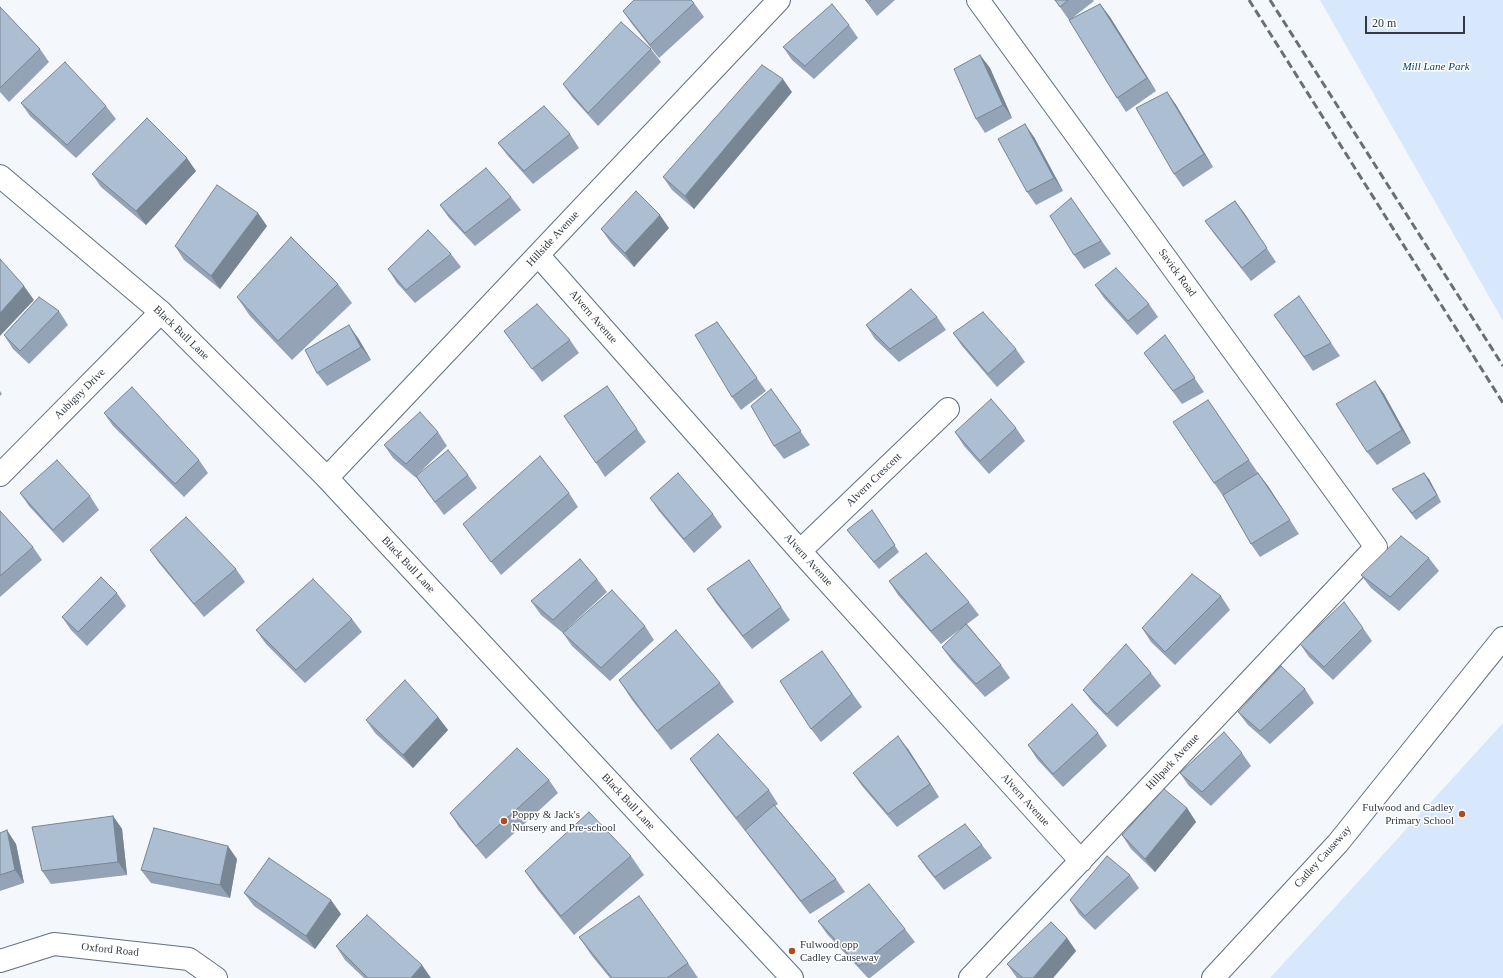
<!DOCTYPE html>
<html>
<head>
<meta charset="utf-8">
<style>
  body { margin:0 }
  #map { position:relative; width:1503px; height:978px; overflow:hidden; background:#f4f7fc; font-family:Georgia,serif }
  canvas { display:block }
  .scale { position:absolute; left:1365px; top:16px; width:100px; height:18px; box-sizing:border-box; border:2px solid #323942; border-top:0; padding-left:5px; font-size:12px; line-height:14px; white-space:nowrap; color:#323942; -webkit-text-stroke:3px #fff; paint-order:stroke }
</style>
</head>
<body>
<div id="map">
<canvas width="1503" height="978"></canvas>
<div class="scale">20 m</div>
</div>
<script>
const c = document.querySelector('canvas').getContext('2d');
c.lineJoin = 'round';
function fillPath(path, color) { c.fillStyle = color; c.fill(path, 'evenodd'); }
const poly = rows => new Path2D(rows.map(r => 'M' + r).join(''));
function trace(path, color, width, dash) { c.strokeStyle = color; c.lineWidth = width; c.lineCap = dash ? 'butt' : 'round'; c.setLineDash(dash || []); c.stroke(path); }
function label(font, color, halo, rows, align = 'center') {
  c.font = font + ' Georgia,serif'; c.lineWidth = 3; c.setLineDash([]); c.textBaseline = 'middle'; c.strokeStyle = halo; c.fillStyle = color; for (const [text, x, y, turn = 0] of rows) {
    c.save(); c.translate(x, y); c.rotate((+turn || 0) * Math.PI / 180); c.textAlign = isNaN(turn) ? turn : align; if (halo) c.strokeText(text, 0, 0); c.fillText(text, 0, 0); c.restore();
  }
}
fillPath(poly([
  [1320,0,1503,0,1503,321],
  [1503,723,1503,978,1270,978,1337,905]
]), '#d7e8fd');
const minor = poly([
  [538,255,800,551,1081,861],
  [0,475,161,312],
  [327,478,779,0],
  [800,551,948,409],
  [0,961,54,944,189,959,216,978],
  [970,978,1376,547,978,0]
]);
const tertiary = poly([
  [0,176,161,312,327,478,792,978],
  [1213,978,1338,843,1503,638]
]);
trace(minor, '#607082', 24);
trace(tertiary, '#607082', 24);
trace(minor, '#fff', 22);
trace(tertiary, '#fff', 22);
trace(poly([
  [1249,0,1503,403],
  [1270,0,1503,366]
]), '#696f77', 3, [8, 4]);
fillPath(poly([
  [865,0,895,0,877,16],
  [1055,0,1093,0,1094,1,1071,19,1100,4,1110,17,1156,91,1126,112,1117,98,1069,20],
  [694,3,704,17,659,58,632,24,623,11],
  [0,7,40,49,49,62,9,102,0,92],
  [849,25,858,38,814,79,792,60,783,47],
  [651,49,661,62,598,126,572,97,563,84],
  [980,55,990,68,1012,118,985,133,976,119],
  [792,92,694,209,672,190,663,177],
  [1167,92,1176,105,1213,167,1183,187,1174,174],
  [21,103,106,106,116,119,76,158,30,116],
  [570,134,579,148,533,184,508,156,498,143],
  [1034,137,1063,191,1036,205,1027,192],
  [196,171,146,225,101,187,92,174],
  [511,197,521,210,475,246,449,218,440,205],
  [1071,198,1111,254,1084,269,1074,255],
  [1235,201,1276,262,1251,281,1215,235,1205,221],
  [267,226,220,289,184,260,175,246],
  [669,228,634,267,611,243,601,229],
  [451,254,461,267,415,303,397,283,388,269],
  [338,284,352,303,292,360,250,316,237,297],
  [1095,285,1149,304,1158,317,1137,335,1104,298],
  [1299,296,1340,356,1313,371,1274,315],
  [59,311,68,325,29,364,13,349,4,335],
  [937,317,946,330,899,362,875,339,866,325],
  [717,322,766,391,741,410,732,397],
  [504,331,570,340,579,353,542,382],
  [953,333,1016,349,1025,362,997,387,962,346],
  [1165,335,1204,392,1182,404,1144,353],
  [358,338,371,360,327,386,317,373],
  [1375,381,1384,394,1411,443,1377,465,1367,452],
  [607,386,646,442,605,477,596,463],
  [771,389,810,445,784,459,774,446],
  [0,391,2,394,0,396],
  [1208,400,1258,473,1268,486,1299,534,1260,557,1251,544,1223,496,1214,483],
  [104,413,199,460,208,473,184,497,113,426],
  [1016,428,1025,441,989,474,964,446,955,432],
  [438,432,447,446,417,475,468,475,477,488,444,515,416,477,415,477,393,458,384,445],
  [1429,479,1441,502,1416,520,1392,489],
  [20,493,90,496,99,510,63,543,29,506],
  [569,493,578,507,501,575,463,524],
  [650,498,713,514,722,527,694,553,659,511],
  [872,510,899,552,879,569,852,536,847,530],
  [0,511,33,547,42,560,0,597],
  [150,550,236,569,245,582,204,617,159,563],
  [1429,558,1439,571,1399,611,1371,588,1361,575],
  [749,560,790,620,752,649,716,603,707,589],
  [597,579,607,592,568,628,645,626,654,640,610,681,572,646,563,633,541,615,531,601],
  [889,581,969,602,979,615,967,624,1001,665,1010,678,985,697,952,661,942,647,963,627,941,644,898,595],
  [117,593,126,606,87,646,71,630,62,617],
  [1221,596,1230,610,1175,665,1151,642,1142,628],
  [352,619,362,632,305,683,266,644,256,630],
  [1363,628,1372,641,1333,680,1309,657,1300,644],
  [822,651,862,707,821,742,811,729],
  [1151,673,1161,686,1117,727,1093,703,1083,690],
  [619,680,720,683,734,702,671,750,632,700],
  [1305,689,1314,703,1270,744,1248,725,1238,712],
  [438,717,448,730,413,768,375,733,366,720],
  [1098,733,1107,746,1063,787,1037,759,1028,745],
  [908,749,939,797,897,827,862,786,853,773],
  [1242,753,1251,766,1211,806,1189,786,1180,773],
  [690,759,769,790,778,804,775,806,836,879,845,892,810,914,755,844,745,830,745,831,699,772],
  [549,780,558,793,486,859,459,827,450,813],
  [1187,808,1196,822,1155,872,1131,849,1122,835],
  [113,816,122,829,127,875,51,884,42,871],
  [0,833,16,844,24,883,0,891],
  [982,845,992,858,944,890,927,869,918,856],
  [631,856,644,875,574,935,538,890,525,871],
  [237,859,230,898,151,883,141,870],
  [1130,875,1139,888,1095,930,1079,914,1070,900],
  [244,893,341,914,315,949,254,906],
  [818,921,905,929,915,942,870,978,868,978,827,934],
  [579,937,688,963,698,978,610,978,592,956],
  [1067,938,1076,951,1053,978,1017,978,1007,964],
  [336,946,431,978,364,978,345,960]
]), '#94a3b5');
fillPath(poly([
  [1100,4,1110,17,1156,91,1147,78],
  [980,55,990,68,1012,118,1003,105],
  [783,79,792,92,694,209,685,196],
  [1167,92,1176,105,1213,167,1204,154],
  [1025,124,1034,137,1063,191,1054,178],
  [187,158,196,171,146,225,136,211],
  [1235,201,1245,214,1276,262,1267,248],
  [258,213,267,226,220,289,211,276],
  [660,215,669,228,634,267,625,253],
  [24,286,34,300,0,336,0,313],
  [349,325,358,338,371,360,361,347],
  [1375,381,1384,394,1411,443,1402,430],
  [1258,473,1268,486,1299,534,1290,520],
  [1424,473,1429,479,1441,502,1437,495],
  [438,717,448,730,413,768,403,755],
  [898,736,908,749,939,797,930,784],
  [1187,808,1196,822,1155,872,1145,859],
  [113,816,122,829,127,875,118,862],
  [7,830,16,844,24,883,15,870],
  [228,846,237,859,230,898,220,885],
  [331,900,341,914,315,949,306,936],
  [1067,938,1076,951,1053,978,1033,978],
  [422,965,431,978,411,978]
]), '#788593');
const building = poly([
  [634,0,691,0,694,3,650,45,623,11,634,0],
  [866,0,871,0,868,3,866,0],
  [1055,0,1068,0,1060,7,1055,0],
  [832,4,849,25,805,66,783,47,832,4],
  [1100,4,1147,78,1117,98,1069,20,1100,4],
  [0,7,40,49,0,88,0,7],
  [621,22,651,49,588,113,563,84,621,22],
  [980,55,1003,105,976,119,954,69,980,55],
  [65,62,106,106,67,145,21,103,65,62],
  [762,65,783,79,685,196,663,177,762,65],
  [1167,92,1204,154,1174,174,1136,108,1167,92],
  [544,106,570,134,524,171,498,143,544,106],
  [147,118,187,158,136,211,92,174,147,118],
  [1025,124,1054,178,1027,192,998,139,1025,124],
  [486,168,511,197,465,233,440,205,486,168],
  [217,185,258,213,211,276,175,246,217,185],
  [636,191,660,215,625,253,601,229,636,191],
  [1071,198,1101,241,1074,255,1050,216,1071,198],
  [1235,201,1267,248,1242,268,1205,221,1235,201],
  [428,230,451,254,406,290,388,269,428,230],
  [291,237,338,284,278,341,237,297,291,237],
  [0,259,24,286,0,313,0,259],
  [1116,268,1149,304,1128,321,1095,285,1116,268],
  [911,289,937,317,890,349,866,325,911,289],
  [1299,296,1331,343,1304,357,1274,315,1299,296],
  [39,297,59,311,20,351,4,335,39,297],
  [537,304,570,340,532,369,504,331,537,304],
  [983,312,1016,349,988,374,953,333,983,312],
  [717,322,757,378,732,397,695,335,717,322],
  [349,325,361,347,317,373,305,350,349,325],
  [1165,335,1195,378,1173,391,1144,353,1165,335],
  [1375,381,1402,430,1367,452,1336,404,1375,381],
  [607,386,637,429,596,463,564,416,607,386],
  [132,387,199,460,175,484,104,413,132,387],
  [771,389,801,431,774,446,751,406,771,389],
  [991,399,1016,428,980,461,955,432,991,399],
  [1208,400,1249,460,1214,483,1173,422,1208,400],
  [420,412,438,432,406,464,384,445,420,412],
  [448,450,468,475,435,502,416,476,448,450],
  [540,456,569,493,491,562,463,524,540,456],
  [57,460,90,496,53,530,20,493,57,460],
  [678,473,713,514,684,539,650,498,678,473],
  [1258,473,1290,520,1251,544,1223,495,1258,473],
  [1424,473,1437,495,1412,513,1392,489,1424,473],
  [872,510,895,545,874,562,847,530,872,510],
  [0,511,33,547,0,576,0,511],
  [186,517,236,569,194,604,150,550,186,517],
  [1401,536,1429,558,1390,597,1361,575,1401,536],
  [926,553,969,602,931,631,889,581,926,553],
  [580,559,597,579,553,620,531,601,580,559],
  [749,560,781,607,743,636,707,589,749,560],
  [1192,574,1221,596,1165,652,1142,628,1192,574],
  [101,577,117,593,78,632,62,617,101,577],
  [313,579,352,619,296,670,256,630,313,579],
  [612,590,645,626,601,668,563,633,612,590],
  [1344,602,1363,628,1324,667,1300,644,1344,602],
  [966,624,1001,665,976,684,942,647,966,624],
  [676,630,720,683,657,731,619,680,676,630],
  [1126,644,1151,673,1107,714,1083,690,1126,644],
  [822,651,852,694,811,729,780,681,822,651],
  [1281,666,1305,689,1260,731,1238,712,1281,666],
  [405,680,438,717,403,755,366,720,405,680],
  [1072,704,1098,733,1053,774,1028,745,1072,704],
  [1224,732,1242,753,1202,792,1180,773,1224,732],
  [718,734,769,790,736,818,690,759,718,734],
  [898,736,930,784,888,814,853,773,898,736],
  [517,748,549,780,476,846,450,813,517,748],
  [1164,789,1187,808,1145,859,1122,835,1164,789],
  [774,805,836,879,801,901,745,830,774,805],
  [589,812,631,856,561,916,525,871,589,812],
  [113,816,118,862,42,871,32,827,113,816],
  [965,824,982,845,935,877,918,856,965,824],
  [154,828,228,846,220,885,141,870,154,828],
  [7,830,15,870,0,875,0,833,7,830],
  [1107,856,1130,875,1085,916,1070,900,1107,856],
  [269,858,331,900,306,936,244,893,269,858],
  [869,884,905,929,859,966,818,921,869,884],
  [639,896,688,963,667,978,612,978,579,937,639,896],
  [367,915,422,965,411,978,368,978,336,946,367,915],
  [1051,922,1067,938,1033,978,1023,978,1007,964,1051,922]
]);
fillPath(building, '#acbed2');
trace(building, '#788593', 1);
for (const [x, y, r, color] of [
  [1462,814,4,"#b14b1e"],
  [504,821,4,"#b14b1e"],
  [792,951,4,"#b14b1e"]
]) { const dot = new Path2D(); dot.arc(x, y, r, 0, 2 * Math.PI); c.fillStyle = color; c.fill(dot); trace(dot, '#fff', 1.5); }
label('italic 11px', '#0b3f70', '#fff', [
  ["Mill Lane Park",1436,67]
]);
label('11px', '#323942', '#fff', [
  ["Hillside Avenue",553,239,-47],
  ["Savick Road",1177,273,54],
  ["Alvern Avenue",593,317,49],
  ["Black Bull Lane",181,333,44],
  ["Aubigny Drive",80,394,-45],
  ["Alvern Crescent",874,480,-44],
  ["Alvern Avenue",808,560,48],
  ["Black Bull Lane",408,565,47],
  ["Hillpark Avenue",1173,762,-47],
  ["Alvern Avenue",1025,800,48],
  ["Black Bull Lane",628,802,47],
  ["Cadley Causeway",1323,857,-48],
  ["Oxford Road",110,950,6]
]);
label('11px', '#323942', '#fff', [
  ["Fulwood and Cadley",1454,808,"right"],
  ["Primary School",1454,821,"right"],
  ["Poppy & Jack's",512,815],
  ["Nursery and Pre-school",512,828],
  ["Fulwood opp",800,945],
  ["Cadley Causeway",800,958]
], 'left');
</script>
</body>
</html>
